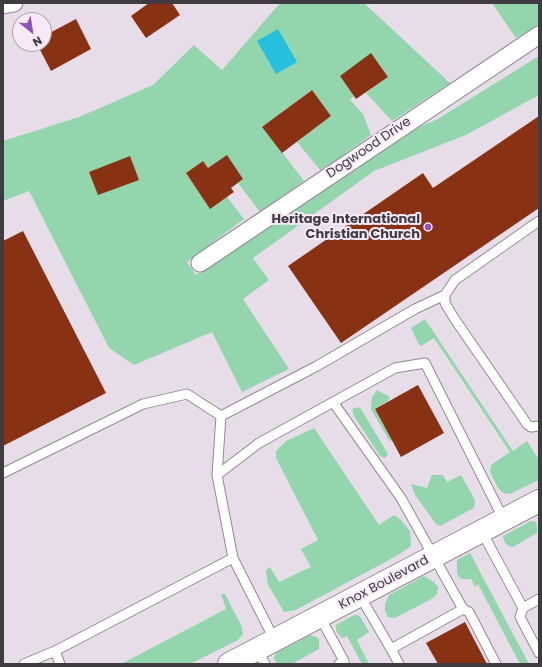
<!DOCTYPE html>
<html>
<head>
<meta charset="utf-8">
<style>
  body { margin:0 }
  #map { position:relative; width:542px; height:667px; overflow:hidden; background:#e7dde9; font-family:Poppins,sans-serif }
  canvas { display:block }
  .frame { position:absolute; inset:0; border:4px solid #3f3b40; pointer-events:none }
  .north { position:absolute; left:12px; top:12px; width:40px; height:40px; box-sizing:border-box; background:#f5eaf6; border:1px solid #aca4ad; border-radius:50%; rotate:150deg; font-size:11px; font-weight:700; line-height:16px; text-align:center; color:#3f3b40 }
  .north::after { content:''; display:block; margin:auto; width:14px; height:18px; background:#8f4dc1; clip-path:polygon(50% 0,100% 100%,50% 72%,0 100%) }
</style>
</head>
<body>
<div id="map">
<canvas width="542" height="667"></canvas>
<div class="frame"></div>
<div class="north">N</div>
</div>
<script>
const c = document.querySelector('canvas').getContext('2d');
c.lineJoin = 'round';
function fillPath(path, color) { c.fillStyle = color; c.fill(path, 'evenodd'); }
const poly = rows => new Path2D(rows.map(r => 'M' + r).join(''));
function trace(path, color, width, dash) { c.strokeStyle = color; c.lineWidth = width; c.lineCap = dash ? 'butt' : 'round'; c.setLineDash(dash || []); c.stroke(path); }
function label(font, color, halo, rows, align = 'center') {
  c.font = font + ' Poppins,sans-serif'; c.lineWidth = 4; c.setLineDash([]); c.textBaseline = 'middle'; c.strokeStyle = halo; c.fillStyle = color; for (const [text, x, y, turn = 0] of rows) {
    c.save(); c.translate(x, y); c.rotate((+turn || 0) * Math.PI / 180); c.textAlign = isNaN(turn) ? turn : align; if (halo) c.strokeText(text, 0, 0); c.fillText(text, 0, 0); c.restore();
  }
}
fillPath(poly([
  [280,3,364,3,450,83,392,121,366,93,388,77,371,54,340,76,354,96,350,100,363,114,371,135,321,171,297,142,331,116,311,90,263,127,304,181,260,212,238,183,243,179,227,156,208,168,203,161,186,173,210,208,227,197,244,219,187,262,196,275,409,131,436,120,539,56,539,95,466,135,374,171,253,258,269,280,243,299,289,369,242,392,212,332,134,365,109,348,29,191,3,201,3,141,79,117,153,85,194,45,222,70],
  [492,3,539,3,539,25,516,38],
  [425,319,513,451,527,441,537,457,539,456,539,480,510,494,503,493,498,488,490,472,491,465,510,452,434,338,421,346,418,343,411,328],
  [377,390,390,397,388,401,375,409,392,440,390,442,371,409,372,397],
  [358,407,361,409,388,454,385,458,380,456,354,416,352,409],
  [314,428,379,525,394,515,399,518,410,531,411,546,400,554,296,610,284,612,268,585,266,570,270,567,279,582,311,567,301,549,318,540,276,458,276,451,286,441],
  [432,475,443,475,447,482,461,475,475,500,474,508,440,526,436,524,415,495,411,484,427,488],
  [531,521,536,522,537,526,537,533,513,547,508,546,504,541,503,536],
  [470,553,521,649,529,664,520,664,478,584,475,587,471,579,461,579,457,574,457,560],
  [424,576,434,582,438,587,437,594,433,598,395,618,388,617,385,611,385,604,389,595],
  [221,594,225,594,242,627,243,634,238,640,190,664,121,664,226,609],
  [354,615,358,615,361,618,369,632,357,640,369,664,362,664,347,636,342,638,336,631,336,625],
  [310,635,317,637,319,640,319,649,292,664,276,663,274,658,276,653]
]), '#93d6ae');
fillPath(poly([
  [278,29,297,62,276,74,257,41]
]), '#27bfdf');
fillPath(poly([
  [149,3,172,3,180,15,146,38,131,16],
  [76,19,91,49,51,71,37,44,44,44,44,36],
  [371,53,388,77,356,99,340,76],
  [312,90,331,116,282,153,262,127],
  [539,116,539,208,341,343,288,266,423,173,433,188],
  [227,155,243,179,231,188,234,192,210,209,186,173,203,161,208,168],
  [130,156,139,180,98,195,89,172],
  [23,231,106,393,3,446,3,241],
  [418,385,444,433,401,457,375,409],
  [465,622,487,664,438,664,426,643]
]), '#883113');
const lane = poly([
  [539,221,455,280,445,295,445,303,454,318,527,424,531,427,539,426],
  [333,402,401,498,463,609,391,649,360,596],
  [3,473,143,404,187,394,221,416],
  [217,475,221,416,317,366,415,309,445,295],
  [482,532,523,608,539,599],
  [233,558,217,475,259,443,395,368,425,363,504,520],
  [523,608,520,617,539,653],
  [463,609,469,612,496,664],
  [320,617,344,661,339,664],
  [391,649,399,664],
  [257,650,265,664],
  [24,664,55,651],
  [60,664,55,651,233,558,275,641]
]);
const street = poly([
  [3,5,14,3],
  [200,263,539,35]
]);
const secondary = poly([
  [229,664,539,501]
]);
trace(lane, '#938994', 11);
trace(street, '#938994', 19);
trace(secondary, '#938994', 24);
trace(lane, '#fff', 9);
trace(street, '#fff', 17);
trace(secondary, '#fff', 22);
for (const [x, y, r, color] of [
  [428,227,4,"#8f4dc1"]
]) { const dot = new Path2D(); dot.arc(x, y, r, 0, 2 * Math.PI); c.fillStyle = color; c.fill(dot); trace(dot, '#f5eaf6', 1.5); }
label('13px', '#3f3b40', '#f5eaf6', [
  ["Dogwood Drive",369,148,-34],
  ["Knox Boulevard",384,583,-28]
]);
label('bold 13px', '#3f3b40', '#f5eaf6', [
  ["Heritage International",420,220],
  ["Christian Church",420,235]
], 'right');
</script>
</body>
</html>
